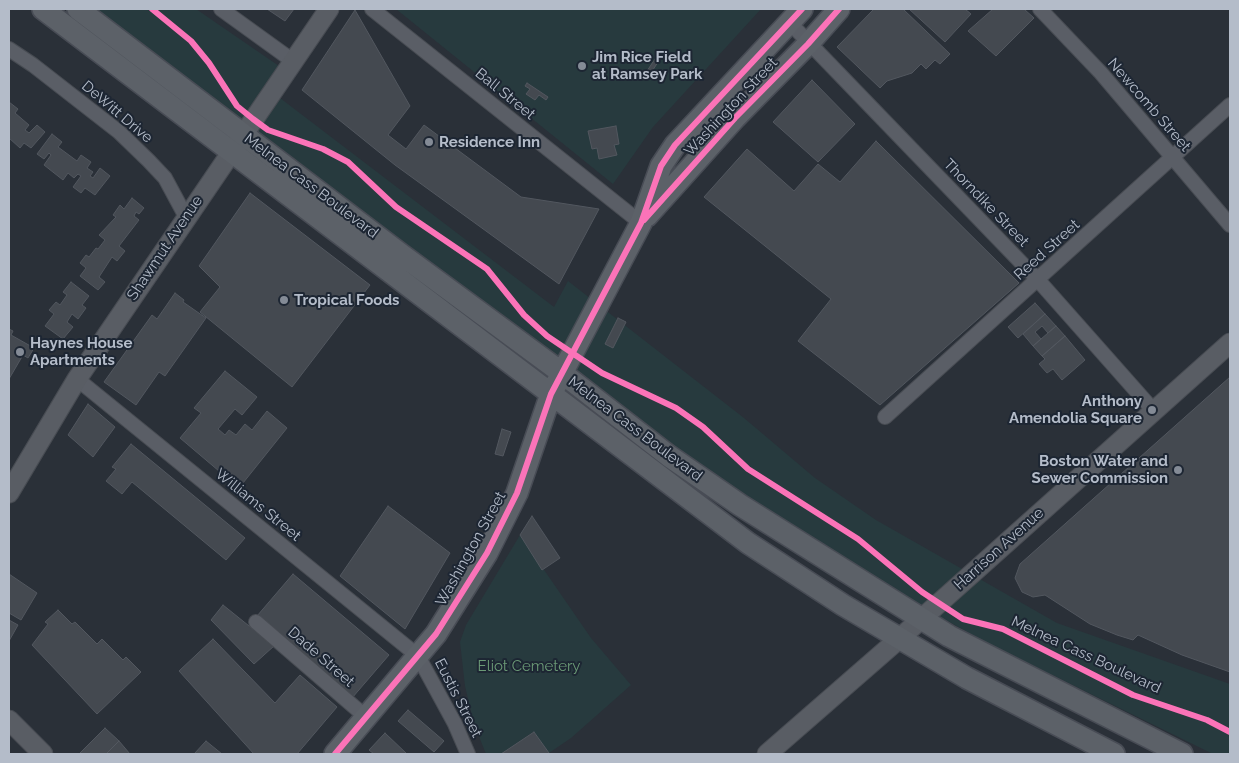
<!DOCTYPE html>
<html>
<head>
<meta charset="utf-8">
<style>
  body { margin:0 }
  #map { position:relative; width:1239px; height:763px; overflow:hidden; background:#2a3038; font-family:Raleway,sans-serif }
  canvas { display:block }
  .frame { position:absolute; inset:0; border:10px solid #b4bcc9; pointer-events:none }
</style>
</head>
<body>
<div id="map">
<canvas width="1239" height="763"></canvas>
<div class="frame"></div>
</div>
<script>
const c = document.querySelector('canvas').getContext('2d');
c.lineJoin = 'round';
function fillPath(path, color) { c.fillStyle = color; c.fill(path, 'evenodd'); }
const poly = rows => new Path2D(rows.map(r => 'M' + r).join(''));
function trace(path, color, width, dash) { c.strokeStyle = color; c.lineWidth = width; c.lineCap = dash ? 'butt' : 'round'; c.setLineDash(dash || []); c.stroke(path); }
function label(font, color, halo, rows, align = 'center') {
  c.font = font + ' Raleway,sans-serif'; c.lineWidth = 4; c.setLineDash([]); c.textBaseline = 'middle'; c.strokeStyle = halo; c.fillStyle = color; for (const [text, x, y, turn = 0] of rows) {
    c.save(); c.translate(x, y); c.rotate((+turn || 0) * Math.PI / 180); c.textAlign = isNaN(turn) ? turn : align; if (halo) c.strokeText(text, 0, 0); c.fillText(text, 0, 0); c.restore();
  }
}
fillPath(poly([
  [93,9,196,9,295,77,280,98,554,307,568,281,744,418,815,478,876,520,1057,623,1230,684,1230,754,1213,754,991,645,895,592,719,479],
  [396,9,761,9,653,127,613,184],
  [520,535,591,638,631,685,571,738,549,753,533,732,501,754,486,754,474,724,465,686,460,642,466,625]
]), '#273a3e');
const building = poly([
  [267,9,294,9,285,21,267,9],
  [874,9,903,9,950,54,940,64,935,60,926,69,921,64,912,73,887,81,880,88,837,47,874,9],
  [909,9,965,9,971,14,945,42,909,9],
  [993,9,1024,9,1034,18,996,56,968,31,993,9],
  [355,10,410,106,388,135,406,149,424,125,521,197,599,209,559,284,395,165,302,90,355,10],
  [657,56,660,59,647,79,643,77,657,56],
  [812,80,855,124,818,162,773,122,812,80],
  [527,83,548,97,546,100,539,95,535,100,526,94,530,89,525,86,527,83],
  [9,102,18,109,15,113,29,125,25,130,29,133,37,125,45,132,31,148,24,143,20,148,9,138,9,102],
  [616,126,619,144,614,145,617,155,599,159,597,148,592,149,588,131,616,126],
  [52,134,62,142,58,147,77,161,81,155,91,162,87,168,93,172,90,176,93,178,100,168,110,176,95,195,85,188,81,193,73,187,81,176,78,174,74,178,68,173,63,180,44,165,51,155,49,153,44,159,37,154,52,134],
  [876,141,1019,283,880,405,798,341,831,299,704,197,747,149,794,191,818,164,840,182,876,141],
  [250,193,370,285,292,387,200,312,220,287,199,266,250,193],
  [132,198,144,208,139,214,136,212,134,216,139,220,119,246,125,251,117,261,112,257,99,277,105,282,98,290,80,276,86,268,80,263,86,255,89,257,96,248,98,249,105,240,99,235,116,217,113,215,120,205,124,209,132,198],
  [71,282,89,296,82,305,86,308,78,319,72,314,67,322,73,327,63,339,45,326,54,314,49,310,56,302,60,305,67,295,63,292,71,282],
  [175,293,184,300,183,302,206,318,165,376,159,372,136,405,104,382,152,315,157,319,175,293],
  [1035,303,1045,314,1018,338,1008,327,1035,303],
  [1045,314,1056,326,1048,333,1042,326,1035,332,1041,339,1033,346,1023,334,1045,314],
  [618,318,626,322,613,348,605,344,618,318],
  [1056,326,1065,336,1042,356,1033,346,1056,326],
  [9,329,13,331,11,335,34,348,28,358,23,355,9,379,9,329],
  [1065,336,1085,360,1062,380,1053,369,1047,373,1039,364,1045,359,1042,356,1065,336],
  [225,371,257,397,242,415,235,409,218,429,225,435,229,430,236,435,245,424,252,430,267,411,287,428,239,488,180,438,201,413,194,408,225,371],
  [1230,377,1230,672,1182,655,1138,635,1133,640,1117,635,1090,624,1045,595,1033,597,1022,592,1015,578,1020,564,1230,377],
  [88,404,115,427,93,457,68,435,88,404],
  [502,429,511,432,503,456,495,454,502,429],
  [131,444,245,538,226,560,132,482,122,494,106,481,116,469,112,467,131,444],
  [388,506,450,553,405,629,340,576,388,506],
  [532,516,560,558,542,570,520,535,532,516],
  [9,574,37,593,21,620,9,613,9,574],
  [293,574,389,655,352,698,257,616,293,574],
  [223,605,274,646,254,664,211,620,223,605],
  [58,610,72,624,75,622,97,644,102,639,123,660,126,657,141,672,97,714,32,645,48,624,45,622,58,610],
  [9,620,18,625,9,641,9,620],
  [213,639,275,703,300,675,337,707,297,754,254,754,179,671,213,639],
  [408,710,444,741,434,752,398,721,408,710],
  [105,728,119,741,106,754,79,754,105,728],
  [534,732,549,753,547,754,501,754,534,732],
  [385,733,407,754,374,754,369,750,385,733],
  [119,741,130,754,106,754,119,741],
  [206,741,222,754,194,754,206,741]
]);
fillPath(building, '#444950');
trace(building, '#52575f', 1);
const street = poly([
  [221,9,293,61],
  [372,9,641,223],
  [1040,9,1101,73,1230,225],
  [789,22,1038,280,1154,411],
  [9,49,33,65,119,132,149,161,165,178,186,217],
  [77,379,418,656,455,724,468,754],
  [885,417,1230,105],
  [256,622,366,717]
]);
const secondary = poly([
  [9,493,77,379,329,9],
  [9,720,43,754],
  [767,754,900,638,1230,343]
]);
const primary = poly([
  [43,9,748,543,843,605,967,678,1114,754],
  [78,9,402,255,562,373,669,456,740,505,949,636,1182,754],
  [647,216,735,118,808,44,839,9],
  [335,754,436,634,487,553,517,493,551,394,641,223,661,166,675,145,802,9]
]);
trace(street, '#484c53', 16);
trace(secondary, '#484c53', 21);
trace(primary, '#484c55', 24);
trace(street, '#5a5e66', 14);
trace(secondary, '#595d64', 19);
trace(primary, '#5c6168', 21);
trace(poly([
  [152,9,191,41,209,63,237,106,253,119,268,130,323,149,348,162,396,207,487,269,524,315,547,336,602,373,676,408,703,427,748,469,858,539,922,592,963,619,1003,629,1133,695,1207,720,1230,732],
  [644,220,735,118,808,44,839,9],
  [335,754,436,634,487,553,517,493,551,394,641,223,661,166,675,145,802,9]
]), '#fb73b8', 6);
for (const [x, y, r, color] of [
  [582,66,5,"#848b96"],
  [429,142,5,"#848b96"],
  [284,300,5,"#848b96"],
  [20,352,5,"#848b96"],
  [1152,410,5,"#848b96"],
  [1178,470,5,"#848b96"]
]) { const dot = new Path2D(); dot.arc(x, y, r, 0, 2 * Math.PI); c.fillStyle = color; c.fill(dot); trace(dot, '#1d2633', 2); }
label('bold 15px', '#b4bcc9', '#1d2633', [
  ["Jim Rice Field",592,57],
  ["at Ramsey Park",592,74],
  ["Residence Inn",439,142],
  ["Tropical Foods",294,300],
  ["Haynes House",30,343],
  ["Apartments",30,360],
  ["Anthony",1142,401,"right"],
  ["Amendolia Square",1142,418,"right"],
  ["Boston Water and",1168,461,"right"],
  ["Sewer Commission",1168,478,"right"]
], 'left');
label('15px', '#b4bcc9', '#1d2633', [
  ["Ball Street",505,94,39],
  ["Newcomb Street",1149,105,49],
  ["Washington Street",731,107,-47],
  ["DeWitt Drive",117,112,40],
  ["Melnea Cass Boulevard",311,186,37],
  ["Thorndike Street",986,203,46],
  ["Shawmut Avenue",165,248,-56],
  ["Reed Street",1047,250,-42],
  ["Melnea Cass Boulevard",635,429,37],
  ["Williams Street",258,505,39],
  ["Washington Street",471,549,-61],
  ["Harrison Avenue",999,549,-42],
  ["Melnea Cass Boulevard",1086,655,25],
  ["Dade Street",321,657,41],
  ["Eustis Street",458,698,63]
]);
label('15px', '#6b9a76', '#1d2633', [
  ["Eliot Cemetery",529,666]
]);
</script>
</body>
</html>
